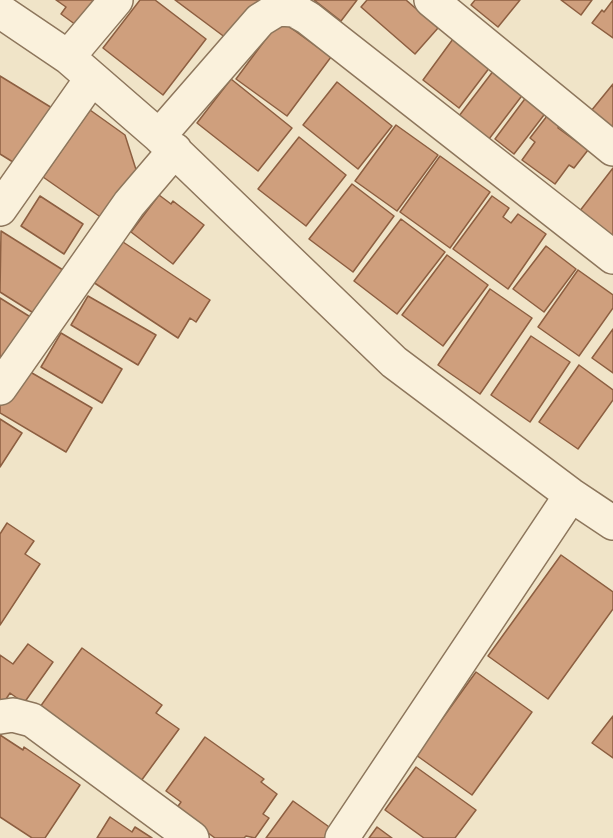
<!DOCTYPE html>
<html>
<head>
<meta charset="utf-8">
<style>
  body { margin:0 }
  canvas { display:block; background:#f0e4c8 }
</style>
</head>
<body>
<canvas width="613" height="838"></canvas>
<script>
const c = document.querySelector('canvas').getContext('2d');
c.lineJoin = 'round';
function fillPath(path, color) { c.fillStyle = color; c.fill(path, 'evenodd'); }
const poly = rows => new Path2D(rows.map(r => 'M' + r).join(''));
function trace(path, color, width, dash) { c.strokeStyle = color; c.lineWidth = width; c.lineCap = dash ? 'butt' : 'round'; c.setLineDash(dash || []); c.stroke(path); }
const building = poly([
  [56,0,98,0,76,25,61,14,66,7,56,0],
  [140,0,155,0,206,39,163,95,103,48,140,0],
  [175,0,261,0,230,41,175,0],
  [314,0,357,0,341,21,314,0],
  [367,0,406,0,438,28,415,54,361,7,367,0],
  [475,0,520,0,498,27,471,5,475,0],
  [561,0,592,0,581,15,561,0],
  [613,0,613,38,592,23,602,10,604,12,613,0],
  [280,20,331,57,287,116,236,79,280,20],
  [453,39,490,67,459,108,423,80,453,39],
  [494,70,524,93,489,139,459,116,494,70],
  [0,76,57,111,21,167,0,154,0,76],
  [231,79,292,128,258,171,197,123,231,79],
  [337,82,392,126,358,169,303,125,337,82],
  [613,84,613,128,591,111,613,84],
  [527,96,547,111,514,154,495,139,527,96],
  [90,110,125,135,139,179,109,223,43,177,90,110],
  [547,116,559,125,558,128,588,150,574,168,569,165,555,184,522,160,535,142,530,138,547,116],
  [396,125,438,155,397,211,355,181,396,125],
  [299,137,346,175,306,226,258,189,299,137],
  [440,156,490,192,450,248,400,212,440,156],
  [613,168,613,237,579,212,613,168],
  [352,184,394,216,353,272,309,239,352,184],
  [159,195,171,204,173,201,204,225,173,264,131,232,159,195],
  [40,196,83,224,64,254,21,226,40,196],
  [492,196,509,208,503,217,511,223,518,214,546,234,508,289,453,249,492,196],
  [401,219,445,252,397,314,354,281,401,219],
  [1,231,63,270,35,314,0,292,1,231],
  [120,240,210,300,196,322,190,318,178,338,93,282,120,240],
  [546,246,576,269,544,312,513,289,546,246],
  [447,255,488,285,443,346,402,315,447,255],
  [578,270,613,295,613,308,579,356,538,327,578,270],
  [490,289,532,318,480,394,438,365,490,289],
  [88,296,156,335,138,365,71,325,88,296],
  [0,298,40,323,14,365,0,356,0,298],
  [613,329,613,373,592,358,613,329],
  [61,333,122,369,102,403,41,367,61,333],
  [531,336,570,362,530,422,491,395,531,336],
  [579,365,613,390,613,400,578,449,539,422,579,365],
  [20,366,92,408,66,452,0,413,0,400,20,366],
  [0,419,22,433,0,467,0,419],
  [7,523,34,541,25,554,40,564,0,625,0,534,7,523],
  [561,555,613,592,613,609,548,699,488,656,561,555],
  [28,644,53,662,24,703,10,693,2,705,0,704,0,655,13,664,28,644],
  [82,648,162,705,156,713,179,729,141,781,40,707,82,648],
  [476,672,532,712,472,795,416,755,476,672],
  [613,716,613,758,592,743,613,716],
  [0,735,23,750,24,747,80,785,45,838,32,838,0,817,0,735],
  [205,737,264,779,261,782,277,794,263,814,269,818,255,838,246,836,244,838,215,838,176,809,181,802,166,791,205,737],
  [416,767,476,810,455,838,424,838,385,810,416,767],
  [293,801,332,829,325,838,266,838,293,801],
  [110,817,132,832,135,827,152,838,97,838,110,817],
  [377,827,392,838,369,838,377,827]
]);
fillPath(building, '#cf9f7d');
trace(building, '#8d5f41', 1.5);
const minor = poly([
  [431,0,613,149],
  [0,11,68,57,159,136,394,362,571,495,613,523],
  [68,57,116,0],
  [159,136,260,20,278,9,294,10,308,18,613,257],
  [0,209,92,78],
  [0,388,129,204,175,150],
  [0,717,13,715,32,720,192,838],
  [342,838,571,495]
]);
trace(minor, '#8d765c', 36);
trace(minor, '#faf1dc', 33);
</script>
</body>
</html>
